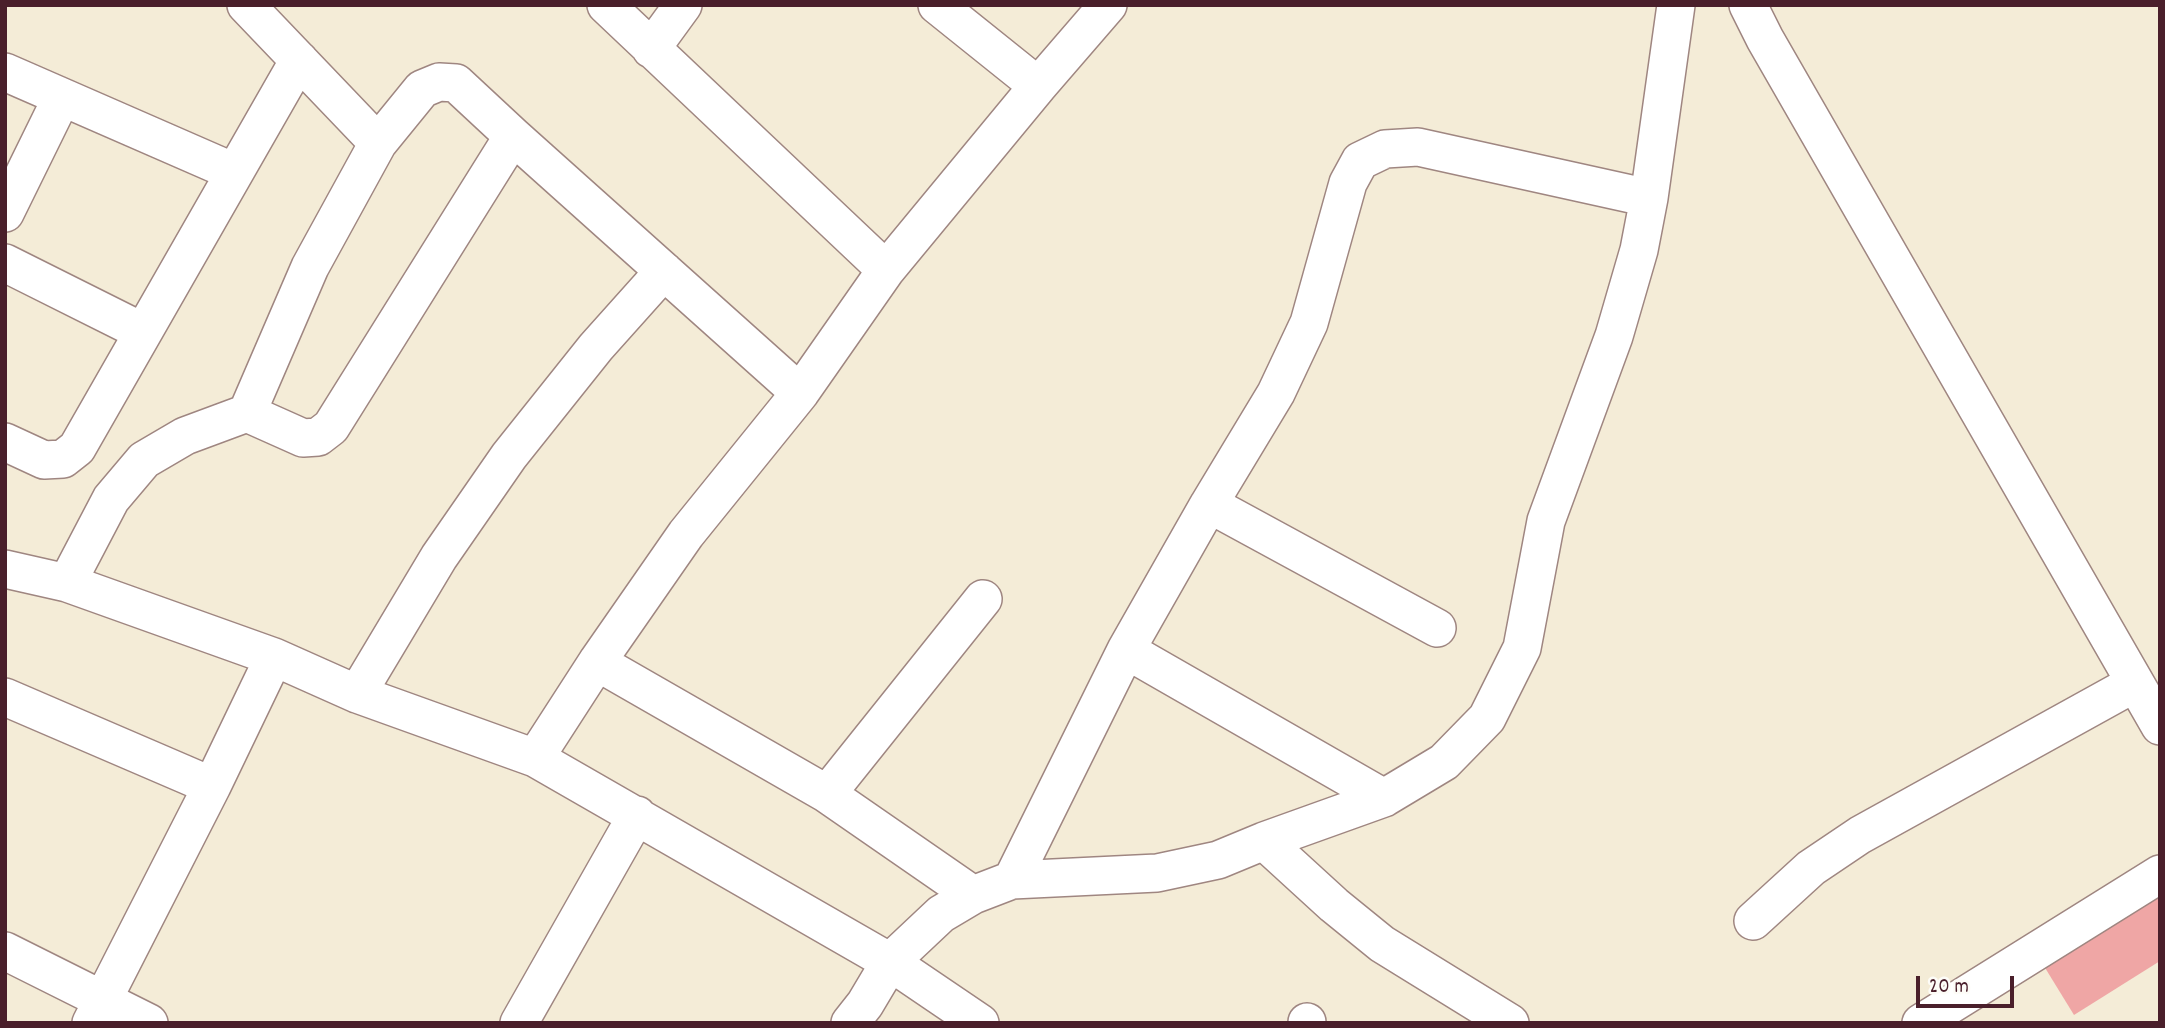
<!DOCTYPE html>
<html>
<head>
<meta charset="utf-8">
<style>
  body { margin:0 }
  #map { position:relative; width:2165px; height:1028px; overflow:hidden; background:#f4ecd7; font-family:Dekko,sans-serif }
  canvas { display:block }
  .frame { position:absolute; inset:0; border:7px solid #4a1f2b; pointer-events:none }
  .scale { position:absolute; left:1916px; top:976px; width:98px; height:32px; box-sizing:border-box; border:4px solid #4a1f2b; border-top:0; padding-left:9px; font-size:21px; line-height:24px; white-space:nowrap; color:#4a1f2b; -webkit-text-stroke:5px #fdfcf7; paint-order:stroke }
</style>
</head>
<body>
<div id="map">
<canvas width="2165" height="1028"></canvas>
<div class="frame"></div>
<div class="scale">20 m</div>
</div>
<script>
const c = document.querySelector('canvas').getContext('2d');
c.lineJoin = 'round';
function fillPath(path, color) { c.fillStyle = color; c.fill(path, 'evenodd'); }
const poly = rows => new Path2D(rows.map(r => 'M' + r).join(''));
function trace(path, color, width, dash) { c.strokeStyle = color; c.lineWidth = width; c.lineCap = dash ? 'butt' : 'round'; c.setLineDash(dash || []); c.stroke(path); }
fillPath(poly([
  [2160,883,2160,961,2074,1015,2039,958]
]), '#efa6a5');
const street = poly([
  [246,5,378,143,422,89,439,82,456,83,513,136,800,393],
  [606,5,886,270],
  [937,5,1038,86],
  [1748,5,1765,39,2160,726],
  [651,49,683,5],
  [5,72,234,172],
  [5,213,62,97],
  [5,263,143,332],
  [247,413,310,267,378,143],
  [5,442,44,460,63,459,77,448,299,60],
  [1209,504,1437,628],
  [5,569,67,583,274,657,357,694,535,758,890,962,980,1023],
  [67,583,111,499,144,460,185,436,247,413,303,438,318,437,331,427,513,136],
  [1126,650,1384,798],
  [597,662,827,794],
  [357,694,439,557,509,456,596,347,664,271],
  [5,697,212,786,274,657],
  [535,758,597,662,686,534,800,393,886,270,1038,86,1108,5],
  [1264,841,1334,905,1382,944,1510,1023],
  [1012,880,1126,650,1209,504,1276,393,1309,323,1348,183,1360,161,1385,149,1418,147,1649,198],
  [973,895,827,794,983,599],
  [1753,921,1811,868,1860,835,2135,683],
  [5,951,149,1023],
  [91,1023,212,786],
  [519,1023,637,815],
  [850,1023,865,1004,890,962,941,914,973,895,1012,880,1157,873,1218,860,1264,841,1384,798,1444,762,1487,718,1522,648,1546,521,1614,336,1639,250,1649,198,1676,5],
  [1307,1023,1307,1022],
  [1921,1023,2160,874]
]);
trace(street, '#9f8681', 40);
trace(street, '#fff', 37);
</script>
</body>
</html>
